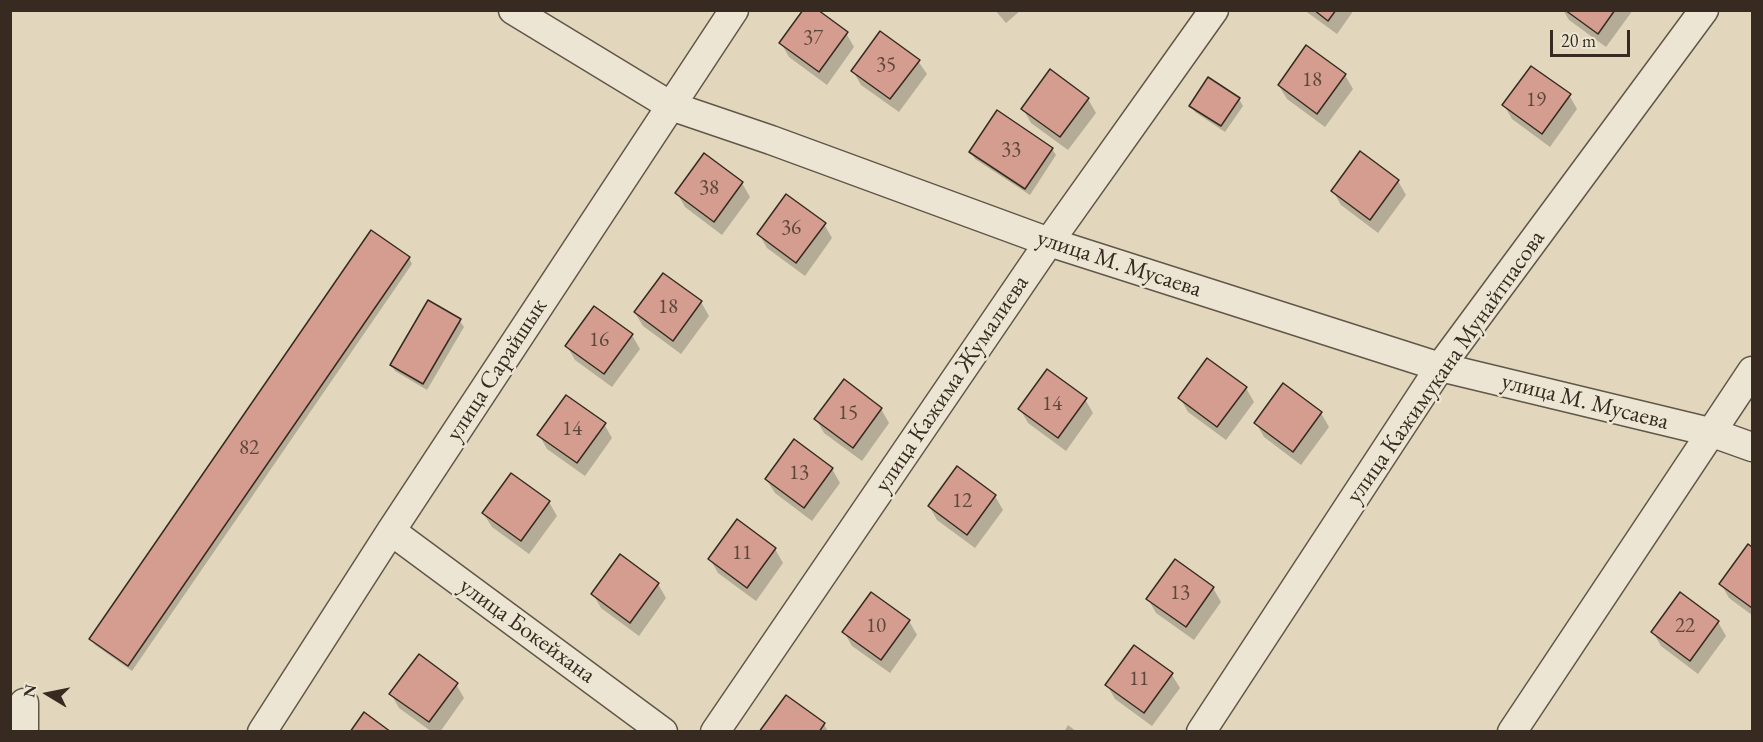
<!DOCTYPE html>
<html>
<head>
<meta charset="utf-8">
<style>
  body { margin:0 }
  #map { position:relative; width:1763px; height:742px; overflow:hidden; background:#e2d7bc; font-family:"EB Garamond",serif }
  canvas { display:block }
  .frame { position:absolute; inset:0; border:12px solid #372b21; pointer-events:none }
  .north { position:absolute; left:18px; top:664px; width:60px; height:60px; -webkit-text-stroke:4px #ece5d3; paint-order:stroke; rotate:280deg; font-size:16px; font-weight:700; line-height:24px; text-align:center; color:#372b21 }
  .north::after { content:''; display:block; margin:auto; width:21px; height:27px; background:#372b21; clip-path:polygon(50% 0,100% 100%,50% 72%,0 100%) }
  .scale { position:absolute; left:1550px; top:30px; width:80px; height:27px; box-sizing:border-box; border:3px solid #372b21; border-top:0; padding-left:8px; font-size:18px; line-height:21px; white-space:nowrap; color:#372b21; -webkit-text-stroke:4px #ece5d3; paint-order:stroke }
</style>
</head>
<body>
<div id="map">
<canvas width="1763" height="742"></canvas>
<div class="frame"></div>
<div class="north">N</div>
<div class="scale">20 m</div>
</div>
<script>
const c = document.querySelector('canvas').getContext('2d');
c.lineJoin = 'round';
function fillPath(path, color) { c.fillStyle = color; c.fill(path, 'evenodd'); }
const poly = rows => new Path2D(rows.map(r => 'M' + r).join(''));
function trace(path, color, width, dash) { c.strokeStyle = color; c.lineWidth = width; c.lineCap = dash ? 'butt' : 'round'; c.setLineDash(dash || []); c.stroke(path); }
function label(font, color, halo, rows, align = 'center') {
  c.font = font + ' "EB Garamond",serif'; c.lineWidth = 5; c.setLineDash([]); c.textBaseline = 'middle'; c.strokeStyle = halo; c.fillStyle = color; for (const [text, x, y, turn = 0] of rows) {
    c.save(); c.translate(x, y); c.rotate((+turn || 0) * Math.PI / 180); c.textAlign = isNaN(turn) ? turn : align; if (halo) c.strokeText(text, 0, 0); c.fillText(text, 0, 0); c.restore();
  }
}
fillPath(poly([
  [995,10,1021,10,1006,23],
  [1304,10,1354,10,1337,34],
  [1563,10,1633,10,1606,47,1569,20],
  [846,33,854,47,827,85,789,57,781,43],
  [918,61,927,74,899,112,861,85,853,71],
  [1345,75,1353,89,1325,127,1287,99,1279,86],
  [1569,95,1577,109,1550,147,1512,119,1504,105],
  [1088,99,1096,113,1068,150,1031,123,1023,109],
  [1239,99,1243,106,1225,132,1195,112,1191,106],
  [1052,149,1056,155,1030,195,975,159,971,152],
  [1398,181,1406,195,1378,233,1341,205,1333,191],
  [742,183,750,197,722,235,685,207,677,193],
  [824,224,832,238,805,276,767,248,759,234],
  [409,258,412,264,132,671,95,645,91,639],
  [701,302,709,316,681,354,643,326,635,313],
  [460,321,464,327,427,390,395,371,392,365],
  [632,335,640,349,612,387,575,360,567,346],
  [1246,388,1254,402,1226,440,1188,412,1180,398],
  [1085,399,1093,413,1066,451,1028,423,1020,409],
  [881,409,889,423,862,461,824,433,816,419],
  [1321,413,1329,427,1301,465,1264,437,1256,423],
  [604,424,612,438,585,476,547,449,539,435],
  [832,469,840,483,812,521,775,493,766,479],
  [995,496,1003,510,975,548,937,520,929,506],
  [549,502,557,516,529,554,492,527,483,513],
  [1749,546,1752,549,1752,615,1729,598,1721,584],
  [775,549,783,563,756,601,718,573,710,559],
  [1176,561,1213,588,1221,602,1194,640,1156,613,1148,599],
  [658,584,666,598,639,636,601,608,593,594],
  [909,621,917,635,890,673,852,646,844,632],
  [1718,622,1726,636,1698,674,1661,646,1653,632],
  [1135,647,1172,675,1180,688,1152,726,1115,699,1107,685],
  [456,684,464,698,440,732,432,732,399,708,391,694],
  [787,697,824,724,828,732,761,732],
  [1068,725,1077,732,1064,732]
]), '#0003');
const building = poly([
  [803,10,818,10,848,32,819,72,779,43,803,10],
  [1314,10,1336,10,1328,21,1314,10],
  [1565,10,1615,10,1598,34,1565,10],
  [880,31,920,60,890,99,851,71,880,31],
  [1306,45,1346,74,1317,114,1278,85,1306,45],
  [1531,66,1571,94,1542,134,1502,105,1531,66],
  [1050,69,1089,98,1060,137,1021,109,1050,69],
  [1208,77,1240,98,1221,126,1189,106,1208,77],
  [997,110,1053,148,1025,189,969,152,997,110],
  [1360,151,1399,180,1370,220,1331,191,1360,151],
  [704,153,743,182,714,222,675,193,704,153],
  [786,194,826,223,796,263,757,234,786,194],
  [371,230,410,257,128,666,89,639,371,230],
  [663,273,702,301,673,341,634,312,663,273],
  [428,300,461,319,423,384,390,365,428,300],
  [594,306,633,334,604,374,565,346,594,306],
  [1207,358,1247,387,1217,427,1178,398,1207,358],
  [1047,369,1087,398,1058,438,1018,409,1047,369],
  [844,379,882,408,853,448,814,419,844,379],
  [1283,383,1322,412,1293,452,1254,423,1283,383],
  [566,395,606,423,577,463,537,435,566,395],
  [794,439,833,468,804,508,765,479,794,439],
  [957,466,996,495,967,535,928,506,957,466],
  [511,473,550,501,521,541,482,513,511,473],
  [737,519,776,548,747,588,708,559,737,519],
  [1748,544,1752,547,1752,608,1719,584,1748,544],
  [620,554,659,583,630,623,591,594,620,554],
  [1175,559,1214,587,1186,627,1146,599,1175,559],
  [871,592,910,620,881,660,842,632,871,592],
  [1680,592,1719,621,1690,661,1651,632,1680,592],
  [1134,645,1173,673,1144,713,1105,685,1134,645],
  [419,654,458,683,429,722,389,694,419,654],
  [786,695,825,723,819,732,759,732,786,695],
  [364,712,391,732,350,732,364,712]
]);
fillPath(building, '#d49d8f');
trace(building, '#372b21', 1.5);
const minor = poly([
  [513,10,671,106,771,140,1049,242,1440,367,1710,432,1752,447],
  [391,531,663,732],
  [24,732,24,703],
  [262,732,391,531,734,10],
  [715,732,1049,242,1214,10],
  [1201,732,1440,367,1704,10],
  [1512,732,1752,371]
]);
trace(minor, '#625648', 31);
trace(minor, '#ece5d3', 28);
label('21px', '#5e483c', null, [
  ["37",813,38],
  ["35",886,65],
  ["18",1312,80],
  ["19",1536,100],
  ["33",1011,150],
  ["38",709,188],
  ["36",791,228],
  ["18",668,307],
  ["16",599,340],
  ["14",1052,404],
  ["15",848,413],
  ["14",572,429],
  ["82",249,448],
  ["13",799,473],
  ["12",962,501],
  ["11",742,553],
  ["13",1180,593],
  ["10",876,626],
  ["22",1685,626],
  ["11",1139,679]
]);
label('24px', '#372b21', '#ece5d3', [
  ["улица М. Мусаева",1119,264,18],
  ["улица Кажимукана Мунайтпасова",1446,367,-55],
  ["улица Сарайшык",497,370,-57],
  ["улица Кажима Жумалиева",952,384,-56],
  ["улица М. Мусаева",1585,402,14],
  ["улица Бокейхана",527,631,36]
]);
</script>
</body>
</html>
